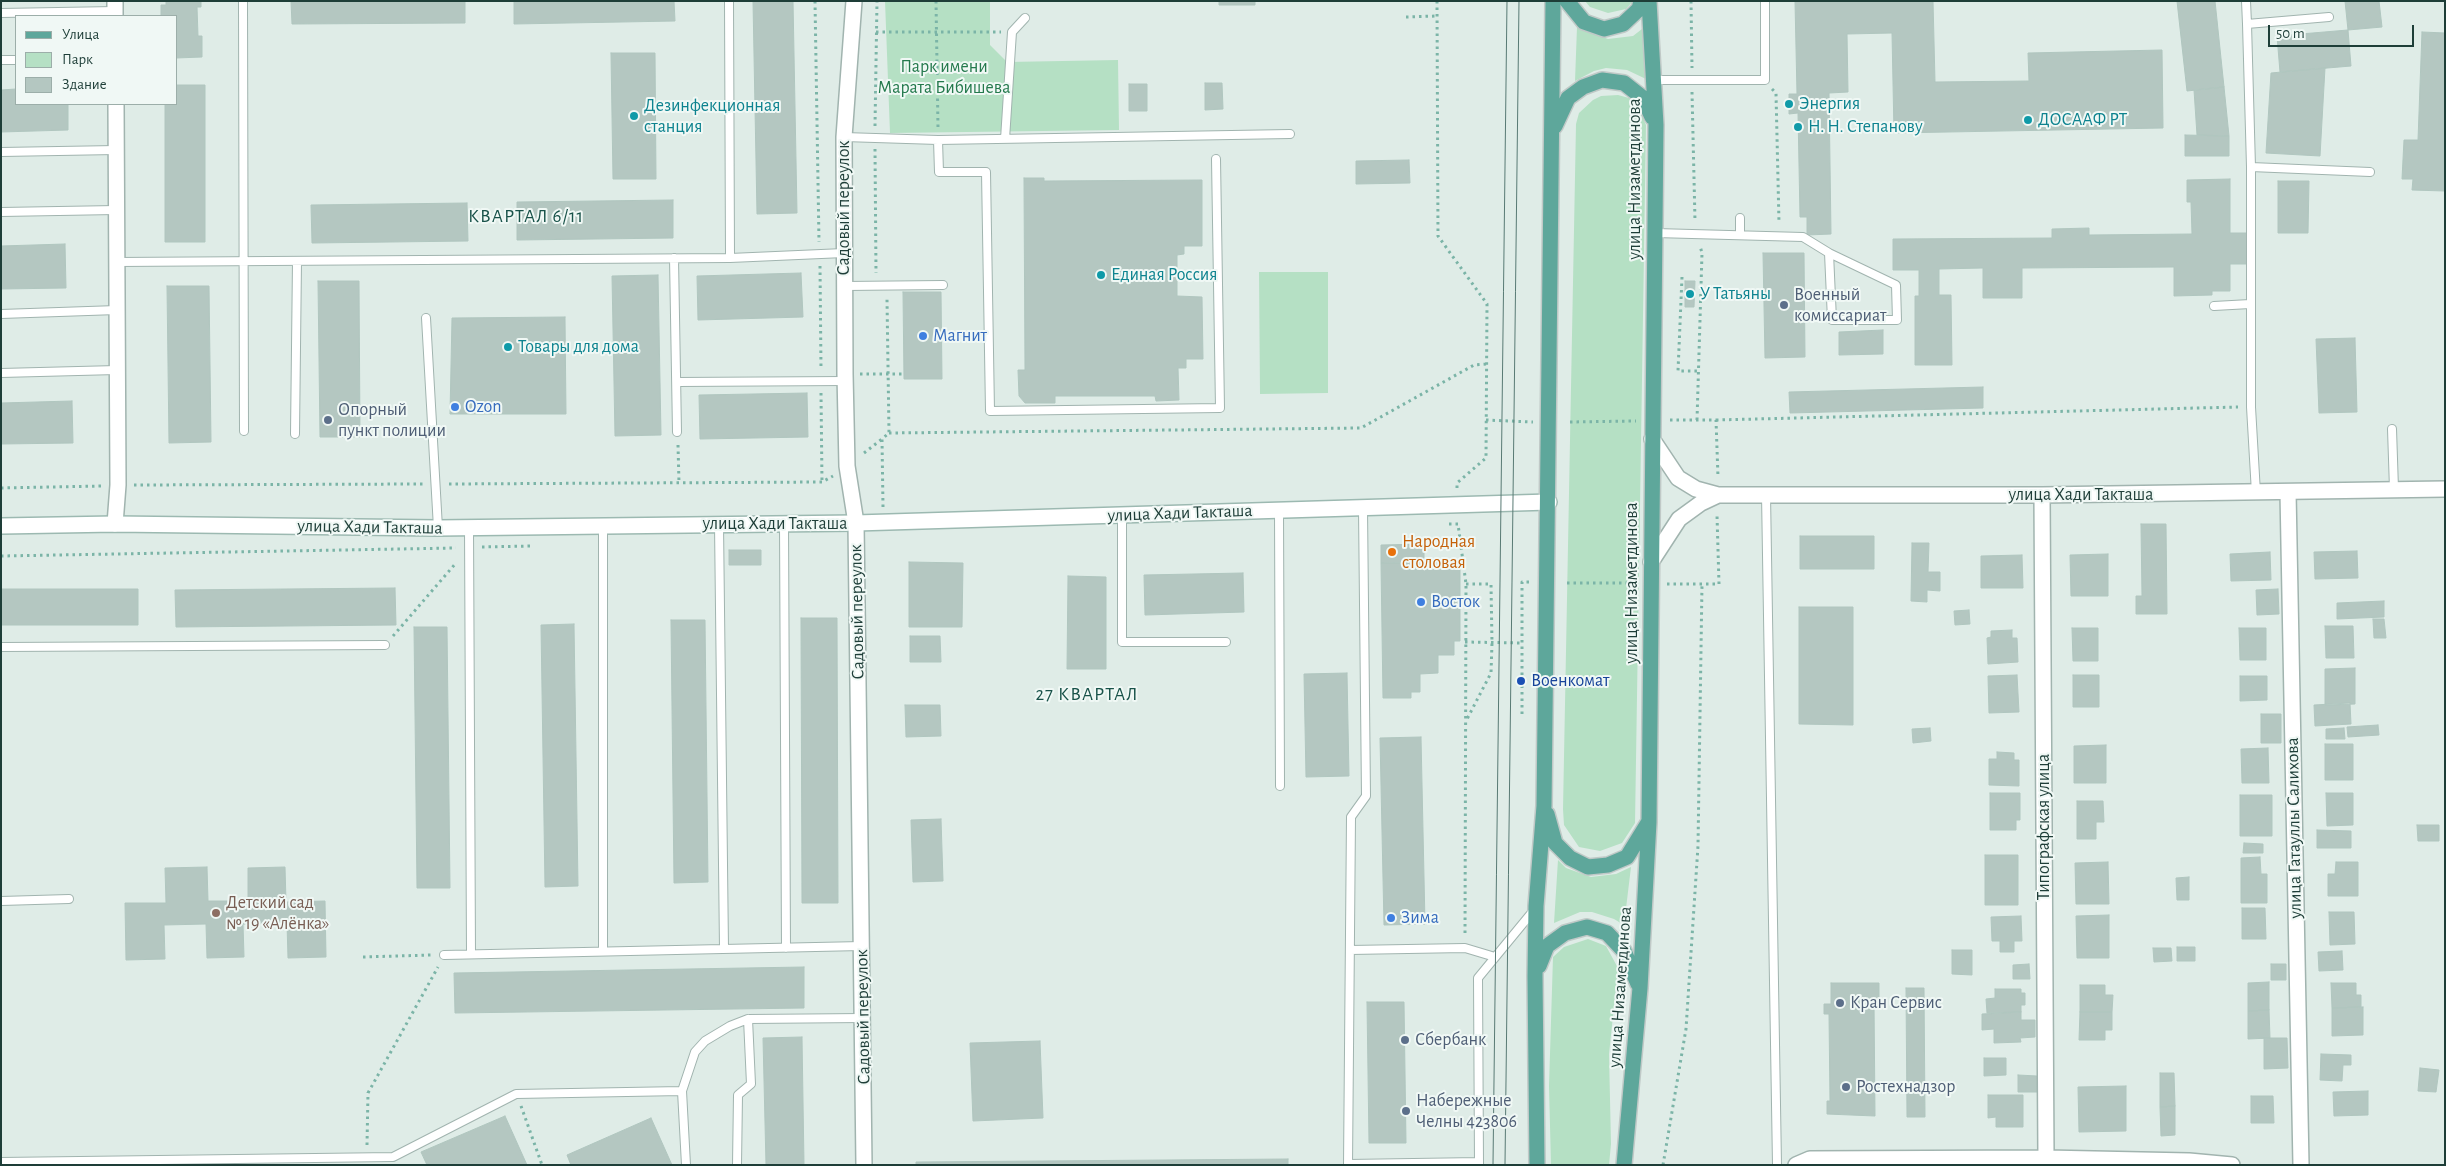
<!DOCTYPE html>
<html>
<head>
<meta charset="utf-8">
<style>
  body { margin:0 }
  #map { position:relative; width:2446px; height:1166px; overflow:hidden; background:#dfece7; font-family:"Alegreya Sans",sans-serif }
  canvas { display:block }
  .frame { position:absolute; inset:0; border:2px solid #1e3e38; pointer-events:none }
  .legend { position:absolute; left:15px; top:15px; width:162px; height:90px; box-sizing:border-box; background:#f0f8f5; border:1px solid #9caea9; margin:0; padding:6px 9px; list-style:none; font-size:15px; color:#1e3e38 }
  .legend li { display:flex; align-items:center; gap:10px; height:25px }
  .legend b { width:25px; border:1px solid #9caea9 }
  .scale { position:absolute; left:2268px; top:25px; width:146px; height:22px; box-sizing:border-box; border:2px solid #1e3e38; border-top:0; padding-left:6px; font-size:15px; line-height:18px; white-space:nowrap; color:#1e3e38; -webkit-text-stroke:4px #f0f8f5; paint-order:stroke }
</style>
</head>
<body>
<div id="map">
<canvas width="2446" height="1166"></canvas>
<div class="frame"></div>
<ul class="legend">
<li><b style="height:6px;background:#5ea79b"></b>Улица</li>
<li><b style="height:14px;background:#b5e0c4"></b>Парк</li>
<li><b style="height:14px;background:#b4c7c1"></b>Здание</li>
</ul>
<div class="scale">50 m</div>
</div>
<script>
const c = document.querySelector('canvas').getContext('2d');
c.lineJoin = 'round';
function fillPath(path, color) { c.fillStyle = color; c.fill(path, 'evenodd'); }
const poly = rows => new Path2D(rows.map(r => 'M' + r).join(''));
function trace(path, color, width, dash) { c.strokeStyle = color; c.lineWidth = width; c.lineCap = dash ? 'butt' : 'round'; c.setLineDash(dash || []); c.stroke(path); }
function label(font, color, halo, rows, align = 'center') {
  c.font = font + ' "Alegreya Sans",sans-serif'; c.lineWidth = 4; c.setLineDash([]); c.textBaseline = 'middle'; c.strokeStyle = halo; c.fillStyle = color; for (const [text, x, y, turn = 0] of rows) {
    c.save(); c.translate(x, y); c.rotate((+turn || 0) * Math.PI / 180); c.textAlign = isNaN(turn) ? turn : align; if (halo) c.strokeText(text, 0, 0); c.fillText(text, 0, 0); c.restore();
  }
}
fillPath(poly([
  [885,1,990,1,990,45,1007,62,1118,60,1119,130,890,133],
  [1585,1,1633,1,1626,9,1608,13,1590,7],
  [1577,27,1608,39,1633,36,1642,29,1646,79,1627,70,1606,68,1594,71,1575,81],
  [1618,95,1629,98,1637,105,1646,125,1635,823,1622,843,1600,851,1579,847,1564,825,1563,809,1576,124,1579,113,1593,100,1601,96],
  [1259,272,1328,272,1328,393,1260,394],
  [1558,860,1566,868,1591,877,1616,874,1631,867,1624,925,1614,919,1592,912,1580,912,1554,923],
  [1588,939,1606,946,1618,968,1609,1054,1611,1144,1609,1165,1551,1165,1549,1086,1553,957,1564,947]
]), '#b5e0c4');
const building = poly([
  [166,1,201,1,201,7,197,7,198,36,202,36,202,57,176,58,176,16,161,16,161,5,166,5,166,1],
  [291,1,465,1,465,23,292,24,291,1],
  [514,1,674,1,675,21,514,24,514,1],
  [753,1,793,1,797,213,757,214,753,1],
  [1219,1,1255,1,1255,5,1219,5,1219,1],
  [1795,1,1933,1,1935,82,2029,81,2028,53,2162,50,2163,128,1894,133,1892,33,1847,34,1848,92,1829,93,1831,234,1807,235,1807,217,1800,217,1798,113,1789,114,1789,94,1797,94,1795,1],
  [2177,1,2215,1,2224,87,2187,91,2177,1],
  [2345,1,2379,1,2382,27,2348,30,2345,1],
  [2348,30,2351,66,2280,72,2277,36,2348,30],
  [2422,32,2445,33,2445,191,2412,190,2413,179,2402,179,2404,140,2418,140,2422,32],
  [611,53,655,53,656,179,613,179,611,53],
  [2325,68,2320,156,2266,153,2271,73,2325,68],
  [1205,83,1222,83,1223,109,1205,110,1205,83],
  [1129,84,1147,84,1147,111,1129,111,1129,84],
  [176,85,205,85,205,242,165,242,165,104,176,104,176,85],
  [2224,87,2229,136,2197,135,2194,90,2224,87],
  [16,89,16,104,68,104,68,130,1,132,1,90,16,89],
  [2185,135,2229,136,2229,156,2185,156,2185,135],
  [1409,160,1410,183,1356,184,1356,161,1409,160],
  [1024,178,1044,178,1044,181,1202,180,1202,246,1184,246,1184,254,1177,255,1177,296,1202,297,1203,359,1186,359,1186,368,1178,368,1179,400,1156,401,1155,396,1055,396,1055,403,1025,403,1019,396,1018,370,1025,370,1024,178],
  [2230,179,2230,233,2248,233,2248,264,2230,264,2230,291,2212,291,2212,295,2174,296,2174,267,2022,268,2022,298,1983,298,1983,268,1939,269,1939,295,1951,295,1952,365,1915,365,1915,296,1919,296,1919,270,1893,270,1893,239,2052,238,2052,229,2089,228,2089,235,2192,234,2191,202,2187,202,2187,180,2230,179],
  [2278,181,2309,181,2308,233,2278,233,2278,181],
  [673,200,673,238,517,240,517,202,673,200],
  [467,203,468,241,312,243,311,205,467,203],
  [65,244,66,288,1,289,1,246,65,244],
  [1763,253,1804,253,1805,357,1765,358,1763,253],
  [801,273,803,317,698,320,697,276,801,273],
  [658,275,661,435,615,436,612,276,658,275],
  [318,281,359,281,360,437,320,437,318,281],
  [1685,281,1695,281,1694,307,1685,307,1685,281],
  [167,286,209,286,211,442,169,443,167,286],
  [903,292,941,292,942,379,904,379,903,292],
  [565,317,566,414,450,414,452,318,565,317],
  [1883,330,1883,354,1839,355,1839,332,1883,330],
  [2355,338,2357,412,2319,413,2316,339,2355,338],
  [1983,387,1983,408,1790,413,1789,392,1983,387],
  [807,393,808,437,700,439,699,395,807,393],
  [72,401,73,443,1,444,1,403,72,401],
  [2141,524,2166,524,2167,614,2136,614,2136,596,2142,596,2141,524],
  [1800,536,1874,536,1874,569,1800,569,1800,536],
  [1912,543,1929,543,1928,572,1940,572,1940,591,1927,590,1927,602,1911,601,1912,543],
  [1424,544,1424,563,1381,563,1381,545,1424,544],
  [729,550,761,550,761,565,729,565,729,550],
  [2357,551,2358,578,2315,579,2314,552,2357,551],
  [2270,552,2271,580,2231,581,2230,554,2270,552],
  [2108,554,2108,596,2071,596,2070,555,2108,554],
  [2022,555,2023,588,1981,588,1981,556,2022,555],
  [909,562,963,563,962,627,909,627,909,562],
  [1460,562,1460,641,1454,641,1454,655,1438,655,1438,673,1420,674,1420,692,1411,692,1411,698,1383,698,1381,563,1460,562],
  [1243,573,1244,612,1145,615,1144,575,1243,573],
  [1068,576,1106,577,1106,669,1067,669,1068,576],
  [395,588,396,625,176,627,175,590,395,588],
  [1,589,138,589,138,625,1,625,1,589],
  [2278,589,2279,614,2257,615,2256,590,2278,589],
  [2384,601,2384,617,2337,619,2337,603,2384,601],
  [1799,607,1853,607,1853,725,1799,724,1799,607],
  [1969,610,1970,624,1955,625,1954,611,1969,610],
  [801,618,837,618,838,903,802,903,801,618],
  [2373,619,2384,619,2386,638,2374,638,2373,619],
  [671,620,705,620,708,882,674,883,671,620],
  [574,624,578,886,545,887,541,625,574,624],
  [2325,626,2353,626,2354,658,2326,658,2325,626],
  [414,627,447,627,450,888,417,888,414,627],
  [2072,628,2098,628,2098,661,2073,661,2072,628],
  [2239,628,2266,628,2266,660,2240,660,2239,628],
  [2012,630,2012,638,2017,638,2018,662,1988,664,1987,638,1991,637,1991,631,2012,630],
  [910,636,940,636,941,662,910,662,910,636],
  [2355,668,2355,704,2325,705,2325,669,2355,668],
  [1347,673,1349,776,1306,777,1304,674,1347,673],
  [2017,675,2019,712,1989,713,1988,676,2017,675],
  [2073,675,2099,675,2099,707,2073,707,2073,675],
  [2240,676,2267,676,2267,700,2240,701,2240,676],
  [2350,703,2351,724,2315,726,2314,705,2350,703],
  [905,705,940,705,941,736,906,737,905,705],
  [2261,714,2281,714,2281,743,2261,743,2261,714],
  [2378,725,2379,735,2348,737,2347,727,2378,725],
  [1930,728,1931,741,1913,743,1912,729,1930,728],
  [2344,728,2345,739,2326,739,2326,729,2344,728],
  [1421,737,1425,924,1384,925,1380,738,1421,737],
  [2325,744,2353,744,2353,780,2325,780,2325,744],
  [2106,745,2106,783,2074,783,2074,746,2106,745],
  [2268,748,2269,783,2242,783,2241,749,2268,748],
  [1997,752,2014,753,2014,760,2019,760,2019,786,1989,785,1989,759,1997,759,1997,752],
  [1990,793,2020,793,2020,820,2016,820,2016,830,1990,830,1990,793],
  [2326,793,2353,793,2353,825,2327,826,2326,793],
  [2240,795,2272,795,2272,836,2240,836,2240,795],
  [2077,801,2103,801,2104,822,2096,822,2096,839,2077,839,2077,801],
  [941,819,943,881,913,882,911,820,941,819],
  [2417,825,2439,825,2439,841,2418,841,2417,825],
  [2317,830,2351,831,2351,848,2317,848,2317,830],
  [2244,843,2263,844,2263,853,2243,853,2244,843],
  [1985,855,2018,855,2018,905,1985,905,1985,855],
  [2260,857,2261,874,2267,874,2267,903,2241,903,2241,858,2260,857],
  [2108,862,2109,904,2076,904,2075,863,2108,862],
  [2336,862,2358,862,2358,896,2328,896,2328,874,2335,874,2336,862],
  [207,867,208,901,248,901,248,868,285,867,286,902,325,901,326,957,288,958,287,923,243,924,244,957,207,958,206,924,164,925,165,959,126,960,125,903,166,903,165,868,207,867],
  [2189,877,2189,900,2177,900,2176,878,2189,877],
  [2242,908,2265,908,2266,939,2242,939,2242,908],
  [2329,912,2354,912,2355,944,2330,945,2329,912],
  [2109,915,2109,958,2077,958,2076,916,2109,915],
  [2021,916,2022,941,2014,941,2014,952,2000,952,2000,941,1992,941,1991,917,2021,916],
  [2177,947,2195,947,2195,961,2177,961,2177,947],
  [2153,948,2171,948,2172,961,2154,962,2153,948],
  [1952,950,1972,950,1972,975,1952,974,1952,950],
  [2342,951,2343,970,2319,971,2318,952,2342,951],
  [2029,964,2030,979,2013,979,2013,965,2029,964],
  [2271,964,2286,964,2286,980,2271,980,2271,964],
  [804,967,804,1008,455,1013,454,973,804,967],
  [2269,982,2269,1010,2248,1011,2248,983,2269,982],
  [1831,983,1879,983,1879,1002,1874,1002,1875,1116,1827,1114,1827,1101,1830,1101,1829,1014,1824,1014,1824,1004,1831,1004,1831,983],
  [2331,983,2356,983,2356,995,2361,995,2361,1007,2332,1008,2331,983],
  [2080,985,2105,985,2105,995,2113,995,2112,1012,2080,1012,2080,985],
  [1906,988,1924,988,1925,1117,1907,1117,1906,988],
  [1995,989,2021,989,2021,993,2025,993,2025,1005,2021,1005,2021,1012,1987,1013,1986,999,1995,998,1995,989],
  [1367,1002,1404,1002,1406,1143,1369,1143,1367,1002],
  [2363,1007,2363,1035,2332,1036,2332,1008,2363,1007],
  [2269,1010,2270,1038,2248,1039,2248,1011,2269,1010],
  [2021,1012,2021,1020,2035,1020,2035,1037,2020,1038,2021,1042,1994,1043,1994,1029,1982,1030,1982,1014,2021,1012],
  [2080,1012,2112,1012,2112,1030,2105,1030,2105,1040,2079,1040,2080,1012],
  [802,1037,804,1165,766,1165,763,1038,802,1037],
  [2264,1038,2287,1038,2288,1068,2264,1069,2264,1038],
  [1040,1041,1043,1118,973,1121,970,1043,1040,1041],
  [2321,1054,2351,1055,2351,1065,2343,1065,2342,1081,2320,1080,2321,1054],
  [1984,1058,2006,1058,2006,1075,1984,1076,1984,1058],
  [2420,1068,2439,1070,2436,1092,2418,1091,2420,1068],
  [2160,1073,2174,1073,2175,1106,2160,1107,2160,1073],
  [2018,1075,2037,1076,2037,1092,2018,1092,2018,1075],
  [2126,1086,2126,1131,2079,1132,2078,1087,2126,1086],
  [2368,1091,2368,1115,2334,1116,2333,1092,2368,1091],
  [1988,1095,2023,1095,2023,1127,1996,1127,1996,1117,1988,1118,1988,1095],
  [2251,1096,2273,1096,2274,1123,2251,1123,2251,1096],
  [2175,1106,2175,1135,2161,1136,2160,1107,2175,1106],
  [505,1116,527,1165,427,1165,421,1152,505,1116],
  [651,1118,672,1165,571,1165,567,1155,651,1118],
  [1288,1159,1288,1165,916,1165,916,1162,1288,1159]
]);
fillPath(building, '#b4c7c1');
trace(building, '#b0c6bf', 1);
const lane = poly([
  [243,1,244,431],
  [729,1,730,258],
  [2246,1,2247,24,2329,17],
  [1,13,115,11],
  [2247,24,2251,167],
  [1,60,16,60],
  [1652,80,1765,80,1765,1],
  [844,137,938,140,1290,134],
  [1005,139,1012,32,1025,18],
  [938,140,939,172,986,172,990,411,1220,408,1216,159],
  [1,152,116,150],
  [1,212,116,210],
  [1740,218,1740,235],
  [1655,233,1803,237,1829,253,1832,320,1897,320,1896,285,1829,253],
  [674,258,677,432],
  [117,262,730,258,844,253],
  [845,286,943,285],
  [2214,306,2250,304],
  [1,314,117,310],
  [426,318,438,528],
  [1,373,117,370],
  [677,382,846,381],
  [2392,429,2394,489],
  [295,434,297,261],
  [2256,493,2251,407,2251,167,2370,172],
  [1766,494,1777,1165],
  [1279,511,1280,786],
  [1122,515,1122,642,1226,642],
  [719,524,724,949],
  [784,524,786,948],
  [603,525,603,951],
  [469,527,471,954],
  [1,647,385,645],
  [1,901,69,899],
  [1350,950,1465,948,1495,957],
  [444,955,862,946],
  [682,1091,686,1165],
  [1,1162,393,1157,516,1094,682,1091,695,1052,705,1041,730,1026,748,1019],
  [1348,1164,1479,1162],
  [737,1165,738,1095,751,1084,748,1019,864,1018],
  [1348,1165,1351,817,1366,796,1363,508],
  [1479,1165,1478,978,1534,910]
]);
const street = poly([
  [115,1,115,16],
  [854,1,844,137,845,374,847,466,856,523,864,1165],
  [1652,439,1678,478,1696,489,1718,495,2042,495,2445,489],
  [2288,492,2301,1165],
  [2042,495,2046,1158],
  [115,524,118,485,116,104],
  [1651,562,1679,519,1701,503,1718,495],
  [1796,1165,1810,1159,2046,1158,2189,1161,2232,1165]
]);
const secondary = poly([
  [1,526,115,524,438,528,856,523,1549,502]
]);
const primary = poly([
  [1567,1,1584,22,1604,29,1623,24,1639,9,1641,1],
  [1555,126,1568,98,1583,87,1602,80,1624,83,1643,98,1652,117],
  [1547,814,1555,843,1570,858,1588,867,1608,865,1627,857,1648,823],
  [1539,966,1547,946,1565,933,1587,927,1607,933,1624,951,1638,984],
  [1537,1165,1535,976,1536,906,1544,806,1553,1],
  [1624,1165,1640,988,1649,822,1656,125,1649,1]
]);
trace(lane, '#a1b4af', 10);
trace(street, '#a1b4af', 18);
trace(secondary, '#9cb9b1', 18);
trace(primary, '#c0c9c7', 18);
trace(poly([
  [815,1,819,242],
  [936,1,938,128],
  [1437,1,1438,236,1487,304,1486,458,1457,483,1457,490],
  [1691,1,1692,68],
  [1406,17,1437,16],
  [876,32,1001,32],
  [1772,89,1776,93,1779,223],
  [1692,92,1695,221],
  [875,126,877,1],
  [875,149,876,273],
  [820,266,821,369],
  [1682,277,1678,371,1699,371],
  [860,374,904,374],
  [821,393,822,482],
  [1486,420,1533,422],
  [1670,420,1716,420,1718,477],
  [1697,420,1702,253,1700,246],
  [1716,420,2238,407],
  [1570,422,1636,421],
  [889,433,1361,428,1474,365,1487,364],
  [678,445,679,483],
  [864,453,882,439],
  [449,484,822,482,833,476],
  [134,485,423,484],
  [1,488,103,486],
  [883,507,882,439,889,433,887,299],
  [1449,524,1458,524,1466,584,1465,936],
  [482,547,531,546],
  [1,556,456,548],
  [1567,583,1636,583],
  [1466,584,1491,584,1492,643,1491,673,1466,721],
  [1667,584,1719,584,1717,515],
  [393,636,456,563],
  [1465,642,1522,643],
  [1522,714,1522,582,1529,582],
  [363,957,431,955],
  [521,1106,542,1165],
  [367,1145,368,1093,438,967],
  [1663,1165,1686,1029,1698,846,1702,584]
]), '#7bb4a7', 3, [2.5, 4]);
trace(lane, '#fff', 8);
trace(street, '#fff', 15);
trace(secondary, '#fff', 15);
trace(primary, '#5ea79b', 15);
trace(poly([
  [1493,1165,1507,1],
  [1505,1165,1519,1]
]), '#587a74', 1);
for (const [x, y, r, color] of [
  [1789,104,5,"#0f9aa8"],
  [634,116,5,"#0f9aa8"],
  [2028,120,5,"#0f9aa8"],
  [1798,127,5,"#0f9aa8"],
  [1101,275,5,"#0f9aa8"],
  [1690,294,5,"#0f9aa8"],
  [1784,305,5,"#5c6f8a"],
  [923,336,5,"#3f7fe0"],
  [508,347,5,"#0f9aa8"],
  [455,407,5,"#3f7fe0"],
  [328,420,5,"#5c6f8a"],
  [1392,552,5,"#e8710a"],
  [1421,602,5,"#3f7fe0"],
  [1521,681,5,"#1a4fb4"],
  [216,913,5,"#8d6e63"],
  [1391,918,5,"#3f7fe0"],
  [1840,1003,5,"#5c6f8a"],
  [1405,1040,5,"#5c6f8a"],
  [1846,1087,5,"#5c6f8a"],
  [1406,1111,5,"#5c6f8a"]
]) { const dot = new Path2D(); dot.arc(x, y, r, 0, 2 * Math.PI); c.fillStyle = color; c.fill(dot); trace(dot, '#f0f8f5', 2); }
label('18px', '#23794c', '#f0f8f5', [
  ["Парк имени",944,67],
  ["Марата Бибишева",944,88]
]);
label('18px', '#0d838f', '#f0f8f5', [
  ["Энергия",1799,104],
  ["Дезинфекционная",644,106],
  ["станция",644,127],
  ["ДОСААФ РТ",2038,120],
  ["Н. Н. Степанову",1808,127],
  ["Единая Россия",1111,275],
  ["У Татьяны",1700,294],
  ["Товары для дома",518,347]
], 'left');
label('18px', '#1e3e38', '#f0f8f5', [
  ["улица Низаметдинова",1635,179,-90],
  ["Садовый переулок",844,208,-90],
  ["улица Хади Такташа",2081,495],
  ["улица Хади Такташа",1180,513,-2],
  ["улица Хади Такташа",775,524],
  ["улица Хади Такташа",370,527,1],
  ["улица Низаметдинова",1632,583,-90],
  ["Садовый переулок",857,612,-91],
  ["Типографская улица",2044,827,-90],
  ["улица Гатауллы Салихова",2294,828,-91],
  ["улица Низаметдинова",1620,987,-86],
  ["Садовый переулок",863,1017,-91]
]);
label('18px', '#4e5e75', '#f0f8f5', [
  ["Военный",1794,295],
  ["комиссариат",1794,316],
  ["Опорный",338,410],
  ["пункт полиции",338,431],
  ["Кран Сервис",1850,1003],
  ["Сбербанк",1415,1040],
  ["Ростехнадзор",1856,1087],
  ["Набережные",1416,1101],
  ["Челны 423806",1416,1122]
], 'left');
label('18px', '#366cbe', '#f0f8f5', [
  ["Магнит",933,336],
  ["Ozon",465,407],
  ["Восток",1431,602],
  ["Зима",1401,918]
], 'left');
label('18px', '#c56008', '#f0f8f5', [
  ["Народная",1402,542],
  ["столовая",1402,563]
], 'left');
label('18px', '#164399', '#f0f8f5', [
  ["Военкомат",1531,681]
], 'left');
label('18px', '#785e54', '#f0f8f5', [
  ["Детский сад",226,903],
  ["№ 19 «Алёнка»",226,924]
], 'left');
c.letterSpacing = '1px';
label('19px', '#185249', '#f0f8f5', [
  ["КВАРТАЛ 6/11",526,216],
  ["27 КВАРТАЛ",1087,694]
]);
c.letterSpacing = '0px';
</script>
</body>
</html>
